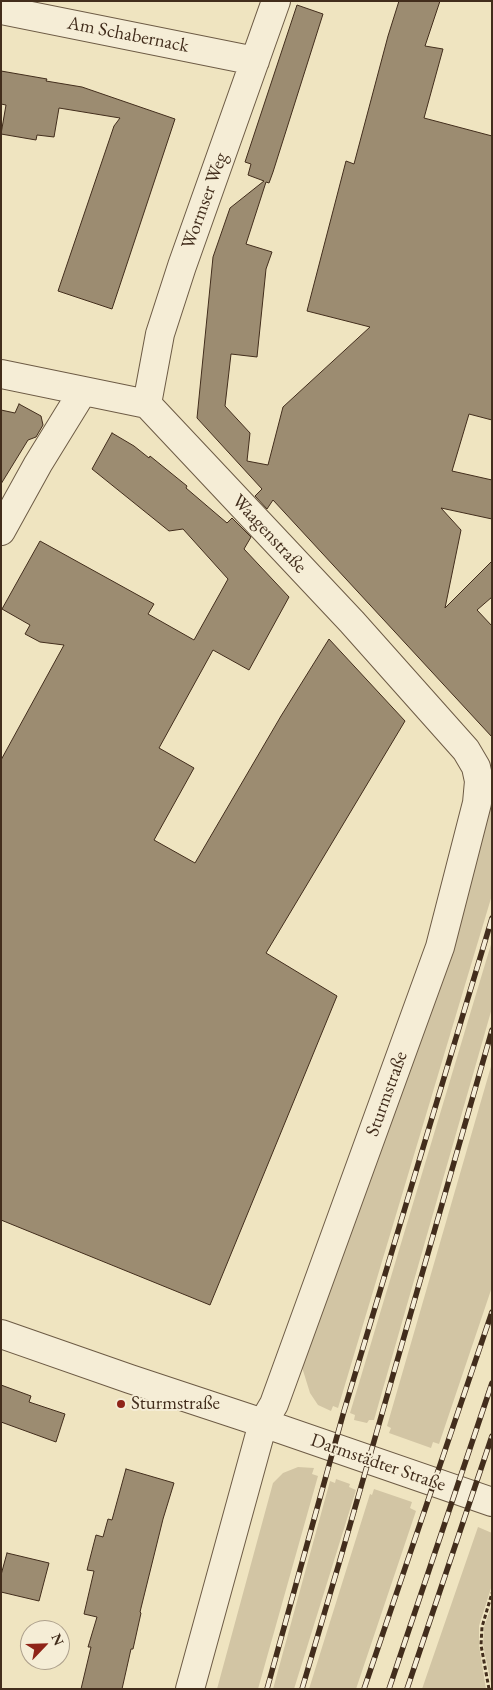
<!DOCTYPE html>
<html>
<head>
<meta charset="utf-8">
<style>
  body { margin:0 }
  #map { position:relative; width:493px; height:1690px; overflow:hidden; background:#efe4c0; font-family:"EB Garamond",serif }
  canvas { display:block }
  .frame { position:absolute; inset:0; border:2px solid #422d1c; pointer-events:none }
  .north { position:absolute; left:20px; top:1620px; width:50px; height:50px; box-sizing:border-box; background:#f5edd6; border:1px solid #ada08c; border-radius:50%; rotate:66deg; font-size:14px; font-weight:700; line-height:20px; text-align:center; color:#422d1c }
  .north::after { content:''; display:block; margin:auto; width:18px; height:22px; background:#8f2418; clip-path:polygon(50% 0,100% 100%,50% 72%,0 100%) }
</style>
</head>
<body>
<div id="map">
<canvas width="493" height="1690"></canvas>
<div class="frame"></div>
<div class="north">N</div>
</div>
<script>
const c = document.querySelector('canvas').getContext('2d');
c.lineJoin = 'round';
function fillPath(path, color) { c.fillStyle = color; c.fill(path, 'evenodd'); }
const poly = rows => new Path2D(rows.map(r => 'M' + r).join(''));
function trace(path, color, width, dash) { c.strokeStyle = color; c.lineWidth = width; c.lineCap = dash ? 'butt' : 'round'; c.setLineDash(dash || []); c.stroke(path); }
function label(font, color, halo, rows, align = 'center') {
  c.font = font + ' "EB Garamond",serif'; c.lineWidth = 4; c.setLineDash([]); c.textBaseline = 'middle'; c.strokeStyle = halo; c.fillStyle = color; for (const [text, x, y, turn = 0] of rows) {
    c.save(); c.translate(x, y); c.rotate((+turn || 0) * Math.PI / 180); c.textAlign = isNaN(turn) ? turn : align; if (halo) c.strokeText(text, 0, 0); c.fillText(text, 0, 0); c.restore();
  }
}
fillPath(poly([
  [492,789,492,895,338,1408,333,1406,331,1411,318,1405,310,1393,301,1364,447,957,471,881],
  [492,941,492,1008,374,1420,369,1420,367,1423,354,1420,355,1415,350,1413],
  [492,1063,492,1287,439,1444,433,1442,431,1448,389,1433,391,1428,387,1426],
  [298,1467,314,1468,312,1474,318,1476,258,1689,217,1689,273,1483,283,1473],
  [336,1479,350,1484,349,1487,356,1490,294,1689,273,1689,330,1481,335,1483],
  [374,1489,412,1502,410,1508,416,1511,356,1689,309,1689,370,1494,372,1495],
  [478,1527,492,1533,492,1585,479,1626,479,1645,486,1689,422,1689],
  [492,1604,492,1689,483,1645,484,1627]
]), '#d2c5a4');
const building = poly([
  [399,1,440,1,425,46,443,49,424,118,492,136,492,420,469,414,452,471,492,480,492,519,441,508,461,530,445,608,492,561,492,597,477,610,492,626,492,737,273,500,267,509,255,496,262,489,197,418,213,257,230,208,264,181,248,175,251,164,245,162,297,5,323,14,273,172,269,183,266,182,246,244,272,252,266,269,257,357,231,354,225,406,250,433,247,461,268,465,283,407,370,327,307,311,346,161,354,164,388,36,399,1],
  [1,71,47,79,46,81,82,87,175,119,112,309,58,291,114,126,120,118,59,108,54,137,37,135,36,140,1,134,6,105,1,104,1,71],
  [19,404,41,416,43,425,36,437,28,440,1,484,1,410,15,413,19,404],
  [112,433,134,446,149,458,150,456,187,486,186,488,227,523,232,518,251,537,244,549,289,597,249,670,213,650,159,748,194,768,154,840,195,863,281,716,329,639,405,721,266,953,337,996,210,1305,1,1220,1,760,64,645,40,642,25,634,30,625,2,609,40,541,154,604,148,614,194,640,228,579,183,529,169,531,92,469,112,433],
  [1,1385,31,1396,29,1402,65,1414,56,1442,1,1422,1,1385],
  [126,1469,174,1483,163,1519,140,1612,141,1613,133,1649,131,1649,122,1689,81,1689,91,1647,88,1647,97,1617,84,1614,94,1571,87,1570,96,1535,103,1537,108,1519,112,1520,126,1469],
  [7,1553,49,1563,39,1601,1,1592,1,1575,7,1553]
]);
fillPath(building, '#9c8c71');
trace(building, '#422d1c', 1);
const minor = poly([
  [1,10,255,61],
  [1,374,147,404,352,622,466,750,476,767,479,781,477,803,440,947,274,1404,263,1423,190,1689],
  [147,404,160,334,182,266,276,1],
  [1,531,38,464,83,391],
  [1,1334,130,1379,263,1423,492,1502]
]);
trace(minor, '#6d5b45', 30);
trace(poly([
  [489,1689,481,1645,482,1627,492,1593]
]), '#422d1c', 3, [4, 2.5]);
trace(minor, '#f5edd6', 28);
const rail = poly([
  [267,1689,344,1411,492,918],
  [302,1689,340,1560,492,1030],
  [364,1689,492,1312],
  [389,1689,492,1383],
  [407,1689,492,1436]
]);
trace(rail, '#422d1c', 5.5);
trace(rail, '#f5edd6', 4, [11]);
for (const [x, y, r, color] of [
  [121,1404,5,"#8f2418"]
]) { const dot = new Path2D(); dot.arc(x, y, r, 0, 2 * Math.PI); c.fillStyle = color; c.fill(dot); trace(dot, '#f5edd6', 2); }
label('19px', '#422d1c', '#f5edd6', [
  ["Am Schabernack",128,35,11],
  ["Wormser Weg",205,201,-70],
  ["Waagenstraße",269,534,47],
  ["Sturmstraße",387,1094,-70],
  ["Darmstädter Straße",378,1463,19]
]);
label('19px', '#422d1c', '#f5edd6', [
  ["Sturmstraße",131,1404]
], 'left');
</script>
</body>
</html>
